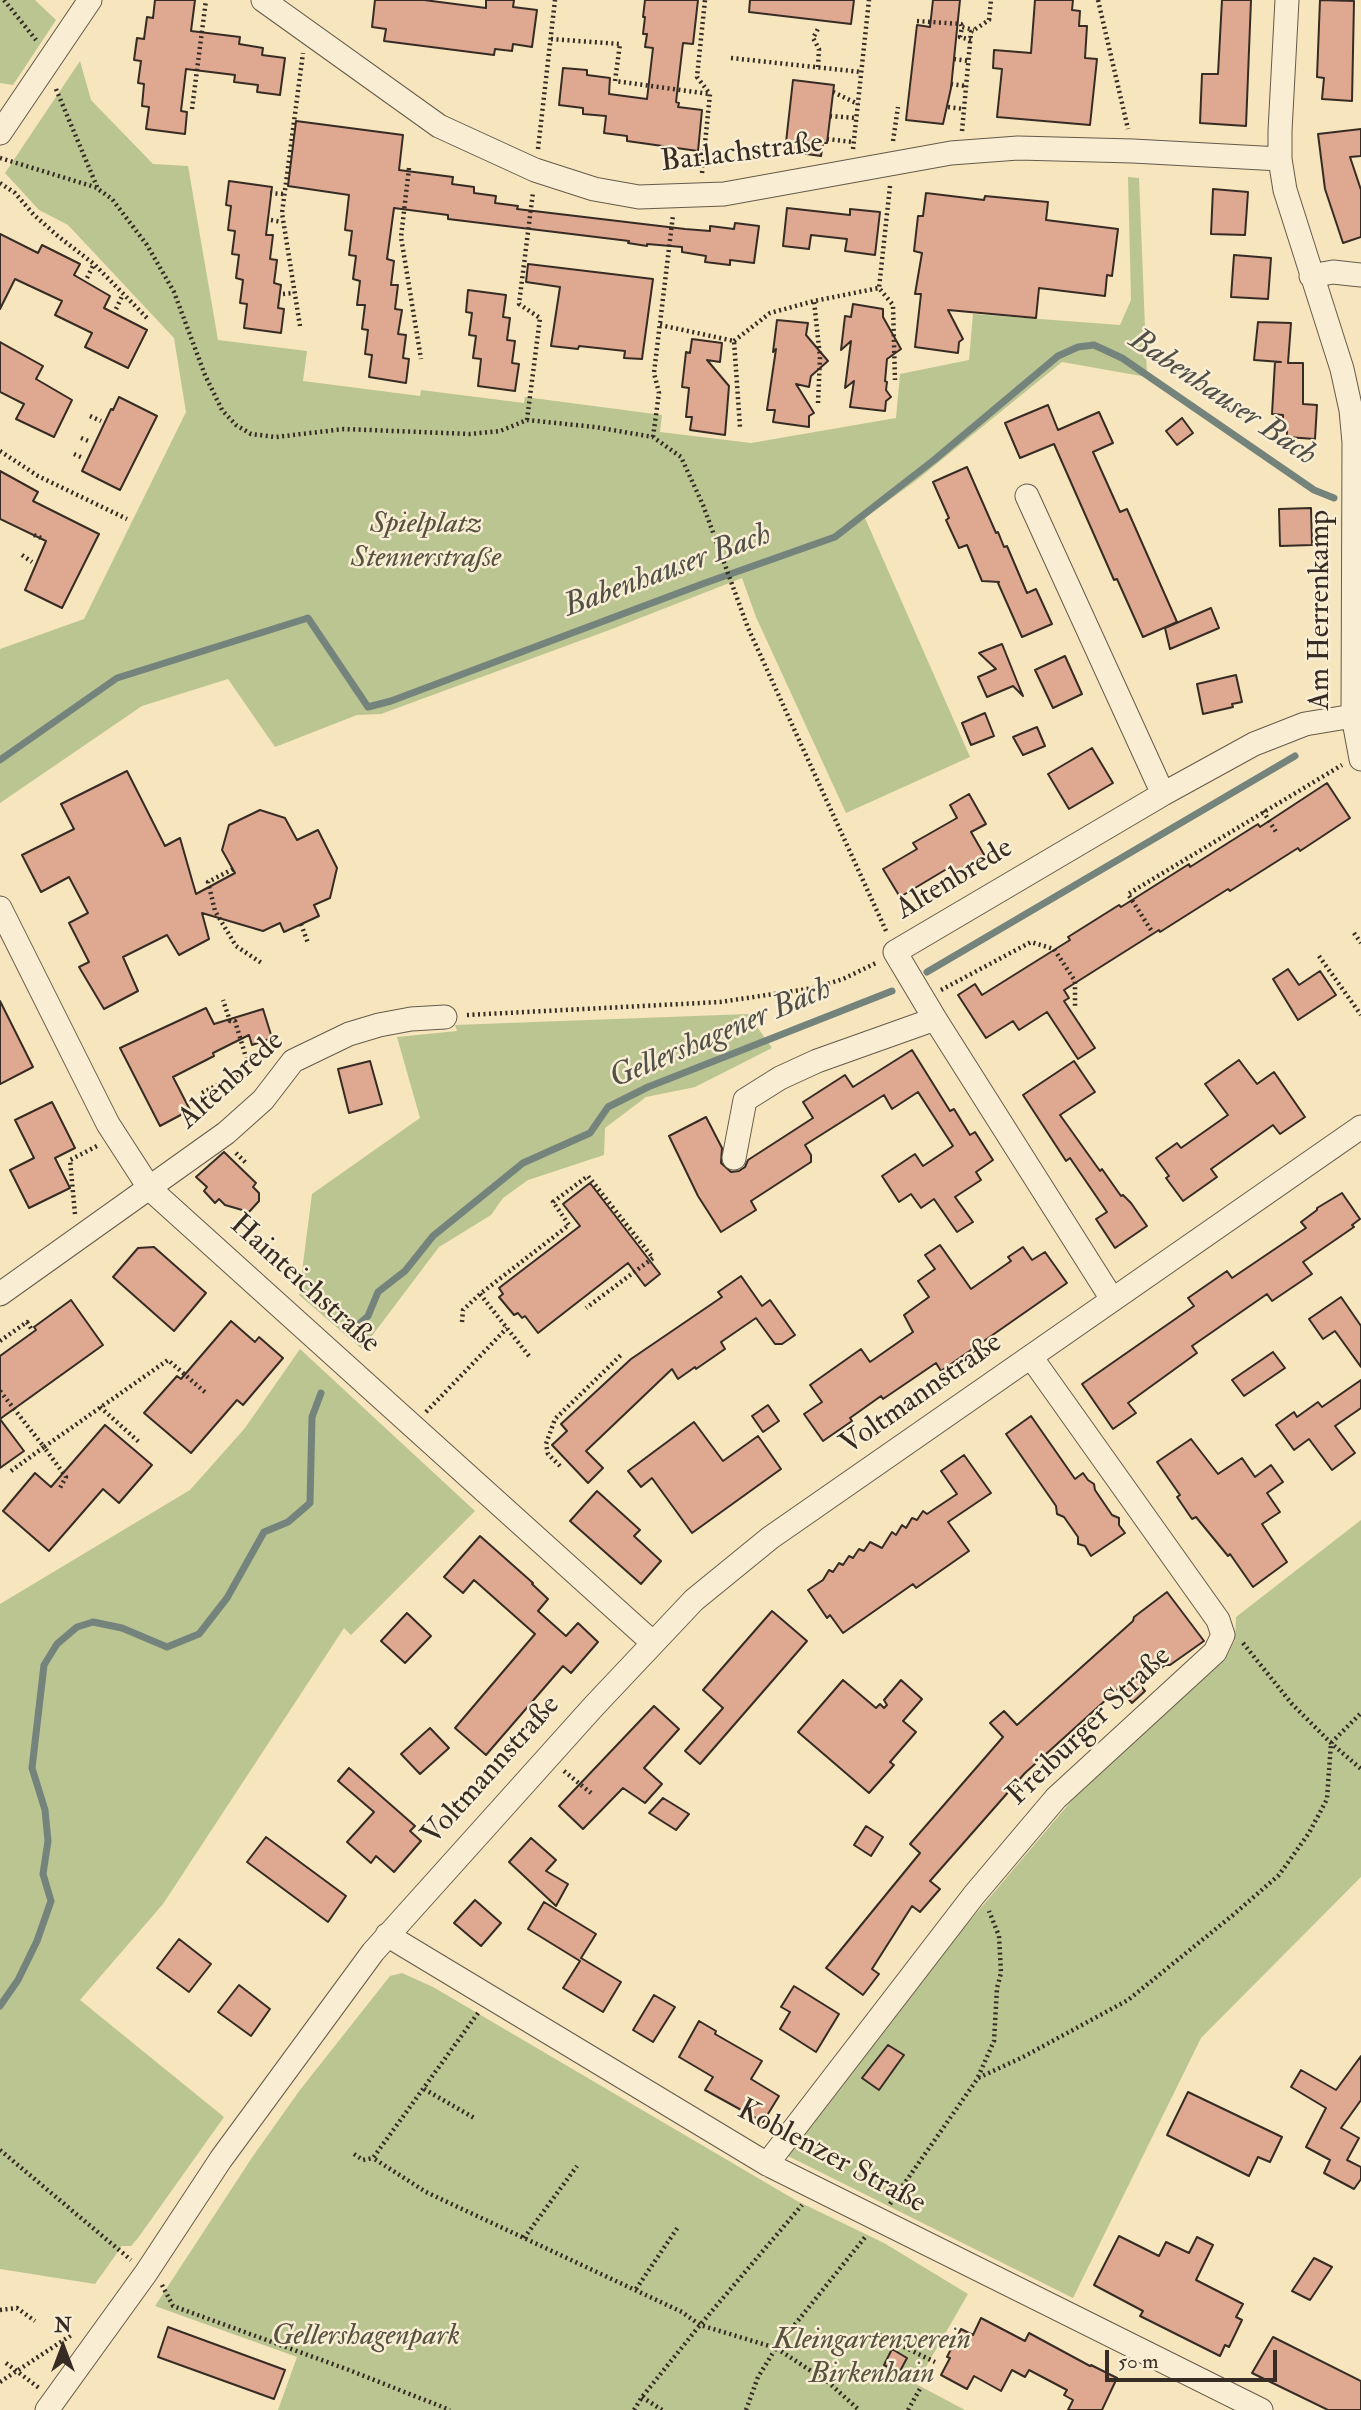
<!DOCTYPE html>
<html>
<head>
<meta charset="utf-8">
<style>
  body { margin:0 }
  #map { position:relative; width:1361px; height:2410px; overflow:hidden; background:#f6e5bd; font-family:"IM FELL Double Pica",serif }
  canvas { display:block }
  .north { position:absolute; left:28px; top:2312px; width:70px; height:70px; -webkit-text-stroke:5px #f9eed4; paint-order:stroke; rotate:0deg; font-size:19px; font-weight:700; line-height:28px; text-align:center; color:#362c24 }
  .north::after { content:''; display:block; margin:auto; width:24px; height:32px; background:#362c24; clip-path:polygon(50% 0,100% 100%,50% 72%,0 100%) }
  .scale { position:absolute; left:1105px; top:2350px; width:172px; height:32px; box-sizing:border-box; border:4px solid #362c24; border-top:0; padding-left:9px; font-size:21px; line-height:24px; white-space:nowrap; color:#362c24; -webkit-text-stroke:5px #f9eed4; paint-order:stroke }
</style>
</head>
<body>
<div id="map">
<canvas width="1361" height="2410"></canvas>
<div class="north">N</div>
<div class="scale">50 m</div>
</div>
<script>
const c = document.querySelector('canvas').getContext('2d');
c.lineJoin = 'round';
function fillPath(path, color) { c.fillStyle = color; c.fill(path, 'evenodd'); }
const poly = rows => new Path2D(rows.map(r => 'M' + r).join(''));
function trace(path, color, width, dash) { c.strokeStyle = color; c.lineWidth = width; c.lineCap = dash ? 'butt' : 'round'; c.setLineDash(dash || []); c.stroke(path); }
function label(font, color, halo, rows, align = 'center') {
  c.font = font + ' "IM FELL Double Pica",serif'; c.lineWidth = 5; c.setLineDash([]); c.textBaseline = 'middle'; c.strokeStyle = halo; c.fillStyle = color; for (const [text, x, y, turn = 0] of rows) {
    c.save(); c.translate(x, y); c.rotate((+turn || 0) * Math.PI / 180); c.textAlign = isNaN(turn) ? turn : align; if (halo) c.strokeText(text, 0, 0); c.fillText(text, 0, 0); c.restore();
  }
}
fillPath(poly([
  [0,0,35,0,56,20,13,85,0,83],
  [80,61,91,100,153,164,188,166,218,340,307,351,303,381,420,396,421,390,524,403,525,397,662,415,660,432,751,443,896,418,900,374,969,360,973,314,1120,325,1131,300,1128,177,1139,178,1147,377,1062,362,918,479,865,518,970,757,846,813,756,617,742,578,612,629,381,714,357,715,275,747,228,679,142,706,0,803,0,649,84,619,186,412,174,338,68,225,39,210,5,173],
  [748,1014,772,1048,695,1087,646,1097,605,1128,604,1155,528,1180,503,1198,491,1215,439,1247,362,1349,299,1295,312,1194,420,1118,397,1037,457,1031,455,1025],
  [300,1349,475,1511,351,1635,344,1628,163,1904,80,2000,224,2117,138,2238,131,2246,122,2246,95,2284,0,2269,0,1604,190,1490,245,1428],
  [1361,1520,1361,1877,1201,2038,1073,2298,788,2156,946,1949,1073,1799,1225,1659,1235,1640,1236,1617],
  [402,1973,433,1987,797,2201,884,2243,968,2294,916,2384,965,2410,278,2410,297,2357,155,2306,253,2156,300,2090,390,1976]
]), '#bbc592');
trace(poly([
  [0,760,117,678,308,618,368,707,391,701,705,583,835,537,934,460,1058,356,1078,347,1094,345,1122,358,1314,490,1334,498],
  [927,972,1295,756],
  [359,1324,368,1316,378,1292,405,1271,433,1236,523,1163,590,1133,608,1107,648,1087,892,991],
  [0,2006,18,1980,37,1941,51,1901,43,1874,48,1841,45,1810,32,1768,44,1665,57,1644,77,1627,93,1622,122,1628,167,1647,199,1634,227,1598,264,1532,288,1522,310,1503,312,1417,321,1393]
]), '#74847c', 7);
const building = poly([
  [155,0,195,0,191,31,240,37,239,44,263,48,262,55,285,58,280,95,257,92,258,85,234,82,235,75,186,69,181,111,187,112,185,134,146,129,149,107,142,106,144,84,138,83,141,61,134,60,137,38,144,39,147,17,153,18,155,0],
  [375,0,424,0,486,8,486,0,514,0,513,7,537,10,532,47,513,44,512,51,495,49,494,55,384,41,386,29,372,27,375,0],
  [645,0,698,0,693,44,683,43,676,102,679,103,678,107,702,110,698,151,627,141,627,136,604,133,606,116,583,114,583,108,559,105,563,68,587,70,587,75,610,78,609,94,647,99,653,48,645,47,647,34,643,34,645,17,643,17,645,0],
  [750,0,854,0,851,24,749,12,750,0],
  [933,0,960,0,951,88,943,124,906,120,917,25,930,27,933,0],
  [1035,0,1073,0,1072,10,1080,11,1079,26,1087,26,1085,58,1097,59,1090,125,997,117,1002,69,993,68,994,50,1031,53,1035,0],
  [1222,0,1251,0,1246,126,1200,123,1202,74,1218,74,1222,0],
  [1320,0,1354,1,1352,101,1322,99,1324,78,1317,77,1320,0],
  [793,80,834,85,827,143,823,143,821,156,785,151,793,80],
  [296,121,403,135,399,170,453,177,452,184,474,187,474,193,496,196,495,203,518,206,517,209,685,229,710,231,710,226,734,229,735,223,759,226,754,263,730,260,730,265,705,262,706,256,682,252,682,247,647,244,647,246,628,243,629,241,448,219,448,215,394,208,387,259,394,261,391,285,398,285,395,309,402,310,398,334,406,335,403,358,409,359,406,383,369,377,372,355,365,354,368,330,362,329,365,305,357,305,360,281,353,279,356,256,349,255,352,231,345,230,349,195,288,186,296,121],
  [1361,129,1361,156,1350,157,1361,190,1361,237,1343,243,1325,189,1318,134,1361,129],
  [229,181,272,187,266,235,273,235,270,259,277,260,274,283,281,285,278,308,284,309,281,333,244,328,247,304,240,303,243,280,236,278,239,255,232,254,235,231,228,230,231,206,226,205,229,181],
  [1213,189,1248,192,1245,235,1211,234,1213,189],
  [926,193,984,200,985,196,1048,202,1046,220,1118,229,1112,276,1107,275,1105,296,1039,288,1036,318,948,310,963,339,959,342,958,353,915,347,921,294,915,294,922,253,914,251,918,216,923,216,926,193],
  [787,208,850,215,850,209,880,212,875,255,845,251,847,239,811,235,809,249,783,246,787,208],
  [0,234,38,253,42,245,80,264,74,275,110,296,104,308,147,330,128,368,85,347,92,333,55,315,62,301,15,279,0,309,0,234],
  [1234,255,1271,258,1268,299,1231,297,1234,255],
  [528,264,653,279,642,359,624,358,625,351,579,346,578,349,551,346,560,287,526,282,528,264],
  [468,290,506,295,503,317,510,318,507,340,515,341,512,363,519,364,515,391,478,386,481,359,473,358,476,336,469,335,472,313,466,312,468,290],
  [853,304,883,309,883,317,901,349,887,359,885,381,887,382,886,390,891,397,886,401,885,411,850,407,854,381,845,388,851,341,841,350,845,316,851,317,853,304],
  [777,320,808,323,806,335,828,361,811,376,809,387,796,384,814,413,809,416,809,427,773,422,775,410,767,410,776,349,773,352,777,320],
  [1258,322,1291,323,1288,363,1303,363,1303,404,1317,405,1315,439,1287,437,1287,424,1283,424,1283,415,1272,414,1275,362,1281,362,1254,360,1258,322],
  [692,339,722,343,720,362,707,360,729,386,725,435,690,430,692,417,686,417,689,388,682,387,686,352,690,353,692,339],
  [0,342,43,366,36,379,72,400,54,437,16,419,24,404,0,392,0,342],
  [119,397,157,416,120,490,82,471,111,409,113,410,119,397],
  [1048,405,1058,430,1099,412,1113,443,1093,452,1120,512,1127,509,1177,622,1143,637,1117,579,1114,580,1054,444,1020,458,1005,423,1048,405],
  [1182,418,1193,433,1177,445,1166,431,1182,418],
  [967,467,996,533,998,532,1004,547,1007,546,1027,593,1036,589,1052,624,1022,637,998,583,999,582,982,581,967,545,959,548,946,520,949,518,933,482,967,467],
  [0,471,38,492,33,501,99,534,62,608,25,590,46,541,0,519,0,471],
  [1311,508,1312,545,1280,546,1279,509,1311,508],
  [1211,608,1219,628,1170,649,1165,628,1211,608],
  [1002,644,1018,684,1023,696,1013,686,987,697,978,677,996,669,979,653,1002,644],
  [1065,656,1082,694,1053,708,1035,670,1065,656],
  [1236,675,1242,702,1232,704,1233,707,1203,714,1197,684,1236,675],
  [985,713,994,736,971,745,962,723,985,713],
  [1037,727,1045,746,1023,755,1013,737,1037,727],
  [1092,748,1113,783,1069,809,1048,774,1092,748],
  [127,771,165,846,180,838,196,894,235,873,222,850,229,825,260,810,285,818,297,840,318,830,337,868,330,898,314,905,319,916,284,932,280,923,263,931,202,913,209,939,179,955,167,935,123,957,138,991,104,1009,79,967,89,962,69,923,88,913,69,877,41,892,22,855,74,829,61,804,127,771],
  [1327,783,1350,818,1300,851,1298,848,1230,891,1228,889,1160,932,1159,930,1064,990,1069,998,1064,1001,1095,1048,1078,1059,1047,1012,1019,1030,1013,1021,986,1038,958,995,975,984,982,995,1070,940,1068,937,1119,905,1121,907,1189,864,1190,867,1258,824,1260,827,1327,783],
  [969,794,986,824,971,832,986,858,955,876,950,867,900,897,883,869,917,849,913,843,957,818,950,805,969,794],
  [1288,969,1299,985,1320,971,1336,995,1298,1020,1273,979,1288,969],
  [0,1001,33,1067,0,1084,0,1001],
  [206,1008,214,1024,263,1009,272,1038,252,1045,249,1035,213,1053,214,1056,173,1077,190,1110,160,1126,120,1048,206,1008],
  [912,1050,950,1111,954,1109,970,1135,975,1132,993,1160,976,1172,981,1180,955,1197,973,1222,957,1232,934,1199,921,1208,911,1194,899,1202,882,1176,915,1154,923,1166,953,1146,918,1092,892,1109,884,1095,805,1145,811,1155,811,1162,751,1201,756,1210,721,1232,698,1196,669,1136,706,1117,722,1148,721,1163,731,1172,739,1171,745,1167,748,1160,813,1118,803,1102,845,1075,853,1087,912,1050],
  [1239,1060,1257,1084,1274,1072,1305,1117,1280,1134,1273,1125,1211,1169,1217,1177,1183,1201,1166,1178,1169,1176,1156,1158,1177,1143,1181,1148,1228,1115,1205,1084,1239,1060],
  [370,1061,382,1104,349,1113,338,1069,370,1061],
  [1074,1061,1095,1092,1060,1115,1100,1171,1102,1169,1121,1196,1123,1195,1131,1203,1147,1226,1115,1248,1096,1219,1107,1212,1070,1158,1066,1161,1023,1095,1074,1061],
  [52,1102,75,1148,55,1158,70,1188,29,1208,10,1170,34,1158,15,1120,52,1102],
  [224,1152,256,1183,253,1187,259,1193,259,1201,249,1212,225,1205,219,1199,215,1203,204,1191,207,1187,196,1177,224,1152],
  [590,1183,660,1274,645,1286,628,1263,538,1333,525,1316,522,1318,518,1313,514,1315,499,1297,503,1294,499,1288,580,1226,563,1204,590,1183],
  [1342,1193,1360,1219,1352,1225,1354,1227,1303,1262,1312,1274,1272,1301,1267,1294,1192,1346,1197,1353,1128,1403,1136,1413,1113,1429,1082,1384,1194,1306,1188,1298,1227,1271,1232,1278,1306,1228,1301,1222,1317,1210,1317,1208,1342,1193],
  [940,1245,971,1289,1011,1261,1008,1257,1023,1247,1032,1260,1045,1252,1067,1283,941,1371,936,1363,883,1399,881,1396,850,1418,852,1421,823,1441,804,1414,822,1402,810,1385,861,1349,870,1362,913,1332,904,1315,929,1297,918,1281,935,1269,925,1255,940,1245],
  [154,1247,206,1293,174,1331,113,1277,138,1248,154,1247],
  [741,1276,762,1306,770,1300,795,1335,782,1344,775,1344,756,1318,721,1342,725,1349,696,1369,695,1367,678,1379,672,1369,586,1451,603,1468,588,1483,552,1445,567,1431,561,1424,631,1359,722,1297,718,1292,741,1276],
  [1341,1297,1361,1326,1361,1367,1335,1331,1323,1339,1309,1319,1341,1297],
  [71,1300,103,1345,0,1419,24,1451,0,1468,0,1356,36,1330,34,1327,71,1300],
  [231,1321,255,1342,259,1337,283,1358,243,1405,237,1400,191,1453,144,1413,177,1376,181,1379,231,1321],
  [1273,1352,1285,1368,1244,1396,1232,1380,1273,1352],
  [1361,1380,1361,1408,1335,1426,1355,1453,1332,1470,1309,1439,1294,1450,1276,1425,1294,1412,1297,1417,1318,1402,1322,1407,1361,1380],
  [768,1405,779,1421,763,1432,752,1416,768,1405],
  [1031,1416,1075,1479,1083,1473,1088,1480,1094,1484,1095,1490,1112,1515,1119,1518,1119,1525,1125,1533,1091,1556,1085,1546,1078,1544,1078,1537,1064,1517,1057,1514,1056,1506,1006,1434,1031,1416],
  [694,1422,723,1461,758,1436,781,1469,692,1533,652,1478,641,1487,628,1471,694,1422],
  [105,1425,152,1465,119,1503,103,1489,49,1551,3,1511,35,1473,51,1487,105,1425],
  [1191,1439,1218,1474,1242,1458,1255,1477,1271,1465,1283,1482,1267,1493,1280,1512,1262,1524,1287,1562,1253,1587,1230,1554,1228,1556,1196,1517,1192,1519,1177,1497,1180,1495,1157,1462,1191,1439],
  [964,1455,991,1493,948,1522,969,1551,916,1588,913,1584,843,1633,830,1615,827,1618,808,1590,823,1580,829,1570,833,1572,839,1563,843,1565,849,1556,853,1558,859,1549,864,1551,870,1542,882,1548,892,1532,896,1535,902,1525,906,1528,912,1518,917,1520,923,1511,927,1514,957,1494,941,1471,964,1455],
  [597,1491,640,1530,634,1536,661,1561,641,1584,570,1521,597,1491],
  [480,1536,533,1583,532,1584,548,1599,538,1611,566,1636,578,1623,598,1642,571,1673,563,1666,486,1755,455,1728,535,1634,474,1580,463,1593,444,1577,480,1536],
  [1167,1592,1204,1641,1170,1665,1165,1665,1140,1685,1145,1691,1132,1703,1119,1688,1025,1773,930,1881,940,1889,920,1912,912,1906,872,1969,879,1974,863,1995,826,1968,920,1853,910,1844,1003,1737,990,1723,1004,1711,1017,1725,1133,1621,1134,1617,1167,1592],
  [772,1611,807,1641,700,1764,685,1751,723,1708,703,1690,772,1611],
  [407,1613,431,1636,405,1663,381,1641,407,1613],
  [843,1680,876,1708,880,1704,884,1708,887,1705,884,1700,901,1680,922,1699,903,1721,916,1732,890,1762,894,1765,869,1793,798,1732,843,1680],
  [654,1706,679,1729,644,1768,662,1784,645,1803,623,1788,583,1829,559,1806,654,1706],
  [430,1728,449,1748,420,1774,401,1754,430,1728],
  [349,1768,415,1826,410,1831,421,1841,394,1872,376,1856,371,1863,347,1842,374,1812,338,1781,349,1768],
  [663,1798,689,1814,676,1830,649,1813,663,1798],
  [866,1826,883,1837,871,1856,854,1845,866,1826],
  [266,1837,346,1896,328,1922,247,1862,266,1837],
  [531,1838,556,1860,546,1871,568,1884,556,1906,509,1862,531,1838],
  [475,1900,501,1923,481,1946,454,1923,475,1900],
  [544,1902,596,1934,581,1958,621,1982,603,2012,563,1988,580,1961,528,1929,544,1902],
  [179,1939,211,1964,189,1992,157,1968,179,1939],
  [239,1985,270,2009,251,2036,218,2012,239,1985],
  [794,1986,839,2014,816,2052,780,2029,790,2012,781,2007,794,1986],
  [654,1995,675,2007,653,2042,633,2030,654,1995],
  [699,2021,716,2031,715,2034,762,2061,751,2079,779,2096,763,2122,705,2090,713,2077,679,2057,699,2021],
  [888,2045,904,2055,879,2090,862,2078,888,2045],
  [1361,2056,1361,2100,1341,2128,1359,2138,1347,2160,1361,2167,1361,2179,1354,2189,1324,2173,1330,2160,1306,2147,1326,2108,1291,2087,1301,2070,1336,2090,1361,2056],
  [1188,2092,1282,2137,1270,2162,1258,2157,1249,2176,1167,2135,1188,2092],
  [1119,2236,1159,2256,1166,2242,1189,2253,1197,2237,1213,2245,1196,2280,1243,2304,1236,2317,1242,2320,1229,2347,1225,2345,1220,2356,1140,2316,1143,2311,1094,2285,1119,2236],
  [1314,2258,1332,2267,1310,2300,1292,2291,1314,2258],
  [981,2318,1025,2341,1029,2333,1090,2366,1091,2365,1117,2378,1102,2410,1068,2410,1073,2400,1064,2395,1067,2390,1029,2370,1025,2377,1012,2370,1001,2391,974,2376,967,2389,941,2375,950,2358,947,2357,961,2329,973,2335,981,2318],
  [168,2327,285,2370,274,2399,158,2357,168,2327],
  [1273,2337,1361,2381,1361,2410,1328,2410,1252,2373,1273,2337],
  [892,2349,907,2358,899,2373,884,2365,892,2349]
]);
fillPath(building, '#dfa991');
trace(building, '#362c24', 2);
const minor = poly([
  [263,0,439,126,535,170,594,189,639,197,724,194,951,153,1018,148,1133,151,1280,159],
  [1287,0,1280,131,1280,159,1285,190,1342,369,1351,410,1354,442,1353,716,1361,759],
  [0,133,90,0],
  [1311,276,1333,272,1361,275],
  [1027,496,1163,794],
  [0,908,108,1124,150,1189,652,1642],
  [734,1158,745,1100,780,1078,817,1061,935,1019],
  [0,1294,226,1133,263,1100,293,1061,349,1034,379,1025,411,1019,445,1017],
  [1112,1299,935,1019,895,952,1163,794,1254,744,1305,724,1353,716],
  [387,1935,767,2164,1261,2410],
  [767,2164,974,1895,1056,1798,1215,1652,1223,1635,1218,1620,1031,1357],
  [47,2410,146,2273,221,2159,373,1952,594,1706,694,1600,770,1538,1361,1127]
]);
trace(minor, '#665a4a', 25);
trace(poly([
  [4,0,36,40],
  [1098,0,1128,129],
  [917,21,961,24,962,27],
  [551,39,620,44,615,81,710,94],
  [971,40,960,37,962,27,974,30],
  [731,58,861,72],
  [954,59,969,61],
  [818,67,819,49,813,38,819,27],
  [951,84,966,86],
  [56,89,98,189,112,199,147,245,174,292,205,375,222,410,236,425,251,434,276,437,344,429,470,434,500,431,527,420,595,427,653,437,681,457,703,505,748,628,887,933],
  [833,92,858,104],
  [948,107,964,109],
  [192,109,206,0],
  [830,116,856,118],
  [962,131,971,32,989,20,991,0],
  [827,139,853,142],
  [893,141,898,107],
  [538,149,555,0],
  [853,149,869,0],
  [0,158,98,188],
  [409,168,401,237,421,359],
  [702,173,710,94,697,77,705,0],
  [0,183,15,193,34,215,59,237,94,264,147,318],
  [890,186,879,288,893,305,895,380],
  [270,193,283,194],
  [271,220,282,222],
  [87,278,94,264],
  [283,294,294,293],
  [116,309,123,294],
  [660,325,734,341,740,427],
  [300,326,282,213,303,53],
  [734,341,770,313,814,301],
  [818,403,820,357,814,301,879,288],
  [90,416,101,421],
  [527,420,540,318,519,304,533,192],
  [653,437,659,393,654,373,673,215],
  [81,438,91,442],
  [0,451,38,476,127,519],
  [74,454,83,458],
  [34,535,44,539],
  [22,555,32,562],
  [1263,811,1276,832],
  [233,869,208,882,215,911,236,946,263,964],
  [301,924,308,943],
  [1151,930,1128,894,1342,765],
  [1354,933,1361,943],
  [1319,956,1361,1015],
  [941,990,1031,942,1054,949,1075,981,1075,1008],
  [467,1015,720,1002,814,988,843,979,878,962],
  [202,1093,243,1072,248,1064,235,1021,230,1021,223,1000],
  [236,1153,246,1163],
  [75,1214,70,1160,99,1145],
  [480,1294,529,1356],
  [462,1322,463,1310,480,1294,569,1225,553,1202,588,1176,653,1258,586,1308],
  [0,1341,27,1322,32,1330],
  [0,1391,44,1447,168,1360,206,1393],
  [100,1407,139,1442],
  [426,1412,507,1328],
  [560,1466,548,1454,546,1444,555,1419,621,1355],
  [11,1471,44,1447,66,1477,60,1488],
  [1243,1643,1292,1704,1331,1743,1361,1769],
  [564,1771,591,1793],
  [478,2013,373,2158,426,2192,682,2312,700,2325,776,2348,828,2382,859,2410],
  [978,2077,994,2041,997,1988,1001,1973,999,1936,989,1911],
  [424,2089,476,2119],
  [0,2150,131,2260],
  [354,2154,363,2160,373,2158],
  [890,2204,978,2078,1023,2057,1128,2000,1233,1915,1279,1875,1309,1833,1327,1799,1331,1743,1361,1713],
  [524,2238,577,2166],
  [162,2285,173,2306,349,2370,450,2410],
  [636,2289,678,2227],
  [0,2310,17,2308,35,2321],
  [879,2335,935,2362],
  [6,2363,39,2388],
  [0,2382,73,2334],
  [642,2397,662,2410],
  [634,2410,642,2397,700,2325,802,2205],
  [746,2410,758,2377,776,2348,866,2236],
  [908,2410,921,2387]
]), '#362c24', 4.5, [2, 3.5]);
trace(minor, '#f9eed4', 23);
label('30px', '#362c24', '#f9eed4', [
  ["Barlachstraße",742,154,-7],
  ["Am Herrenkamp",1322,610,-90],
  ["Altenbrede",955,880,-31],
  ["Altenbrede",232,1081,-42],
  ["Hainteichstraße",304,1285,42],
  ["Voltmannstraße",922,1395,-35],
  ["Freiburger Straße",1090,1727,-44],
  ["Voltmannstraße",492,1771,-48],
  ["Koblenzer Straße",831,2158,28]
]);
label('italic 30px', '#575240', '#f9eed4', [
  ["Spielplatz",426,526],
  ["Stennerstraße",426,560],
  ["Gellershagenpark",366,2338],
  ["Kleingartenverein",872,2342],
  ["Birkenhain",872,2376]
]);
label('italic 32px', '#505049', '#f9eed4', [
  ["Babenhauser Bach",1222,399,34],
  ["Babenhauser Bach",668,572,-20],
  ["Gellershagener Bach",721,1035,-23]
]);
</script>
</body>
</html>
